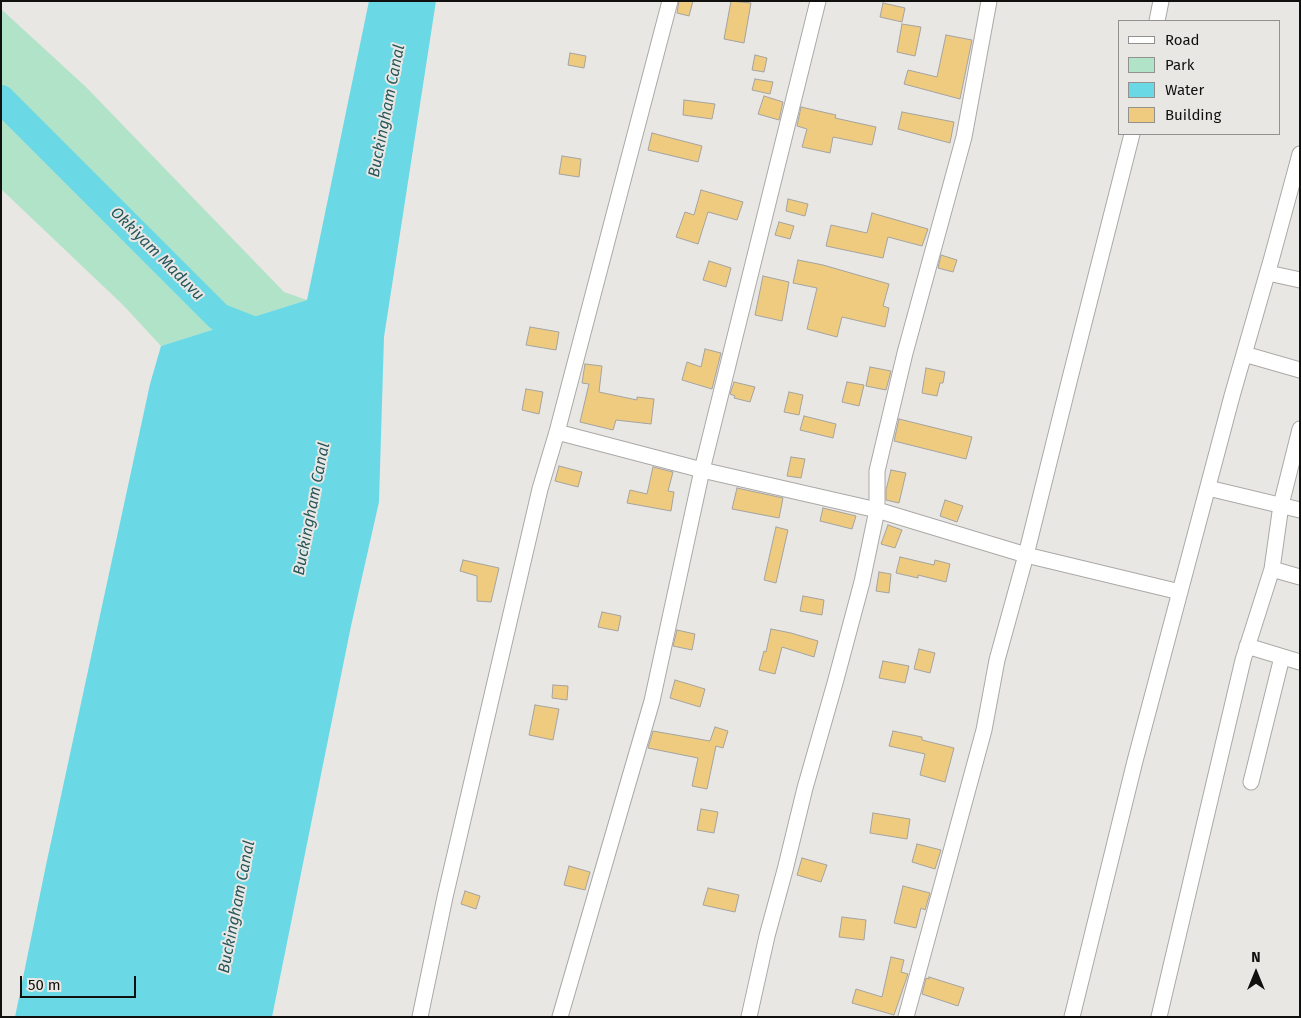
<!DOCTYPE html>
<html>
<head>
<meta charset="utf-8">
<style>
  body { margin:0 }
  #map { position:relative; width:1301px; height:1018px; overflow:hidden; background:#e9e7e4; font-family:"Fira Sans",sans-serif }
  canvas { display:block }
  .frame { position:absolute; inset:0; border:2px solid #10100f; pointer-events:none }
  .legend { position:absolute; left:1118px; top:20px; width:162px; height:115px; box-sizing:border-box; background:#e9e7e4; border:1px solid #92918f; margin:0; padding:6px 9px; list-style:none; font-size:15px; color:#10100f }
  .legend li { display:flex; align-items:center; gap:10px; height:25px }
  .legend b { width:25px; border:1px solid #92918f }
  .north { position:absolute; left:1231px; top:948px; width:50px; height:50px; -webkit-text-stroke:4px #e9e7e4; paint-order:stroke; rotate:0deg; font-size:14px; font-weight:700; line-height:20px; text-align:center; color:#10100f }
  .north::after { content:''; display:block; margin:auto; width:18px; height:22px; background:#10100f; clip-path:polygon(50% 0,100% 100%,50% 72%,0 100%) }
  .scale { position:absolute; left:20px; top:976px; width:116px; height:22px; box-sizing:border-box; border:2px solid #10100f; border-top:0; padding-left:6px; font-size:15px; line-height:18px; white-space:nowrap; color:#10100f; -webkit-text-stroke:4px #e9e7e4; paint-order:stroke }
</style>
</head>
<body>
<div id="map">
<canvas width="1301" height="1018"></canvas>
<div class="frame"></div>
<ul class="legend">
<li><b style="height:6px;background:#fff"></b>Road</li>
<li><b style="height:14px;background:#b1e3c9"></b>Park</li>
<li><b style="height:14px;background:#6ad9e5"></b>Water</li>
<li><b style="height:14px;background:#eecb7f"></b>Building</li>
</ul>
<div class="north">N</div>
<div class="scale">50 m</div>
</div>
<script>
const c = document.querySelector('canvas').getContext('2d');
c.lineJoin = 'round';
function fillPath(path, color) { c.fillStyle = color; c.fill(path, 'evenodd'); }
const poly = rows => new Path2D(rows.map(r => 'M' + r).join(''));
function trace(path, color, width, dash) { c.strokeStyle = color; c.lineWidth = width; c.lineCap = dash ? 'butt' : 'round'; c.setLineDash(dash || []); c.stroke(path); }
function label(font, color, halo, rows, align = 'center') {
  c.font = font + ' "Fira Sans",sans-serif'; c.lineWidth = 4; c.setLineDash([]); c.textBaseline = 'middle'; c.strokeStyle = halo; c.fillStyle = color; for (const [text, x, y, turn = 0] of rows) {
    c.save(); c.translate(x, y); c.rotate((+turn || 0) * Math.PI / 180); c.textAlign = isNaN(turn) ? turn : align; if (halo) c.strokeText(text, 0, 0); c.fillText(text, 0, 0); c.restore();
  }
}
fillPath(poly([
  [1,9,86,87,284,292,307,300,161,346,123,305,1,189]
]), '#b1e3c9');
fillPath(poly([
  [369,1,436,1,384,337,379,502,351,626,272,1017,15,1017,46,865,150,384,161,346,307,300]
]), '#6ad9e5');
trace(poly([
  [1,99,219,317,268,336]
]), '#6ad9e5', 28);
const building = poly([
  [679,1,693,1,689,16,677,13,679,1],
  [731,1,751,3,744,43,724,39,731,1],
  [883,3,905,8,902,22,880,17,883,3],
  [902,24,921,27,915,56,897,52,902,24],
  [946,35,972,40,960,99,904,84,908,70,937,77,946,35],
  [570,53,586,56,584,68,568,65,570,53],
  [755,55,767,58,764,72,752,70,755,55],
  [755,79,773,82,770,94,752,90,755,79],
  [764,96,783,102,779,120,758,114,764,96],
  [684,100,715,104,712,119,683,115,684,100],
  [801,107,836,115,835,118,876,127,872,145,833,137,830,153,802,147,807,129,797,126,801,107],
  [902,112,954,122,950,143,898,129,902,112],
  [652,133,702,146,698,162,648,150,652,133],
  [562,156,581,159,579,177,559,174,562,156],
  [701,190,743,202,737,220,708,212,698,244,676,237,685,212,694,215,701,190],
  [788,199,808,204,805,216,786,211,788,199],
  [872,213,928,229,922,246,888,237,883,258,826,246,831,225,867,233,872,213],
  [779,222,794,226,790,239,775,235,779,222],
  [941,255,957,260,953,272,938,268,941,255],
  [798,260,823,265,889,284,883,306,889,308,885,327,842,317,837,337,807,329,817,288,793,283,798,260],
  [709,261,731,268,726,287,703,280,709,261],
  [763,276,789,282,782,321,755,315,763,276],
  [530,327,559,332,556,350,526,345,530,327],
  [705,349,721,353,712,389,682,380,687,362,701,367,705,349],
  [585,364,602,366,599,392,637,400,637,397,654,399,651,424,616,420,613,430,580,422,589,384,582,383,585,364],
  [870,367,891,371,886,390,866,386,870,367],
  [926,368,945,372,943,383,940,383,937,396,922,393,926,368],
  [734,382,755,387,750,402,734,398,735,396,730,394,734,382],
  [847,382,864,385,859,406,842,402,847,382],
  [526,389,543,392,539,414,522,410,526,389],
  [789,392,803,395,799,415,784,412,789,392],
  [804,416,836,424,833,438,800,430,804,416],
  [899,419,972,437,966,459,894,441,899,419],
  [791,457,805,459,801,478,787,476,791,457],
  [559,466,582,472,578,487,555,481,559,466],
  [653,467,673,472,668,491,674,492,671,511,627,503,630,490,647,494,653,467],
  [891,470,906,473,899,503,886,500,886,490,891,470],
  [737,488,783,498,779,518,732,509,737,488],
  [945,500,963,506,957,522,940,516,945,500],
  [823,508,856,516,852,529,820,521,823,508],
  [888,525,902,530,895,548,881,544,888,525],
  [776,527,788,530,776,583,764,580,776,527],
  [900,557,934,565,935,560,950,564,946,582,918,575,918,578,896,573,900,557],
  [463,560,499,568,491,602,477,601,477,576,460,571,463,560],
  [879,572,891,574,889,593,876,591,879,572],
  [803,596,824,600,822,615,800,611,803,596],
  [602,612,621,616,618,631,598,627,602,612],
  [771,629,791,633,818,641,814,657,782,647,775,674,759,670,764,651,766,652,771,629],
  [677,630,695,634,692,650,673,646,677,630],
  [919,649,935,653,930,673,914,669,919,649],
  [883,661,909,666,905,683,879,678,883,661],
  [675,680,705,689,700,707,670,698,675,680],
  [553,685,568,686,567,700,552,698,553,685],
  [535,705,559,709,553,740,529,735,535,705],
  [715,727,728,731,723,748,716,746,707,789,692,786,698,758,648,748,653,731,710,741,715,727],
  [893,731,922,737,922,740,954,748,945,782,920,775,925,754,889,746,893,731],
  [701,809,718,812,714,833,697,830,701,809],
  [873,813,910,819,907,839,870,833,873,813],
  [917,844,941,850,935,869,912,862,917,844],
  [802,858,827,865,821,882,797,875,802,858],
  [569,866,590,872,585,890,564,885,569,866],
  [903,886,930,893,925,910,921,908,916,928,894,923,903,886],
  [708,888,739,895,735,912,703,905,708,888],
  [465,891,480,896,476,909,461,904,465,891],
  [842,917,866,920,864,940,839,937,842,917],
  [891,957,904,960,901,972,908,974,894,1015,852,1003,856,989,882,997,891,957],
  [929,977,964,988,958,1006,922,994,926,978,929,979,929,977]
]);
fillPath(building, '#eecb7f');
trace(building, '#a4a3a0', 1);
const minor = poly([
  [1157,21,1161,1],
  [1268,273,1300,280],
  [1244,354,1300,370],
  [557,432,702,470,877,510,1026,555,1180,592],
  [1208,488,1300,510],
  [1272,569,1300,577],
  [1247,646,1300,662],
  [1251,782,1282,657],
  [420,1017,445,897,540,489,557,432,670,1],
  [560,1017,652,701,702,470,818,1],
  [749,1017,767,936,785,870,805,788,835,683,862,582,877,510,877,471,905,353,964,137,989,1],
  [906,1017,984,730,997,660,1026,555,1070,378,1132,134],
  [1072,1017,1135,761,1232,396,1272,257,1300,154],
  [1159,1017,1243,660,1272,569,1281,505,1300,429]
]);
trace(minor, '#aba9a7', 17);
trace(minor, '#fff', 15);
label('italic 16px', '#25565b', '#e9e7e4', [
  ["Buckingham Canal",387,111,-79],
  ["Okkiyam Maduvu",157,254,45],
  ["Buckingham Canal",312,509,-79],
  ["Buckingham Canal",237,907,-79]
]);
</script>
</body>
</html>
